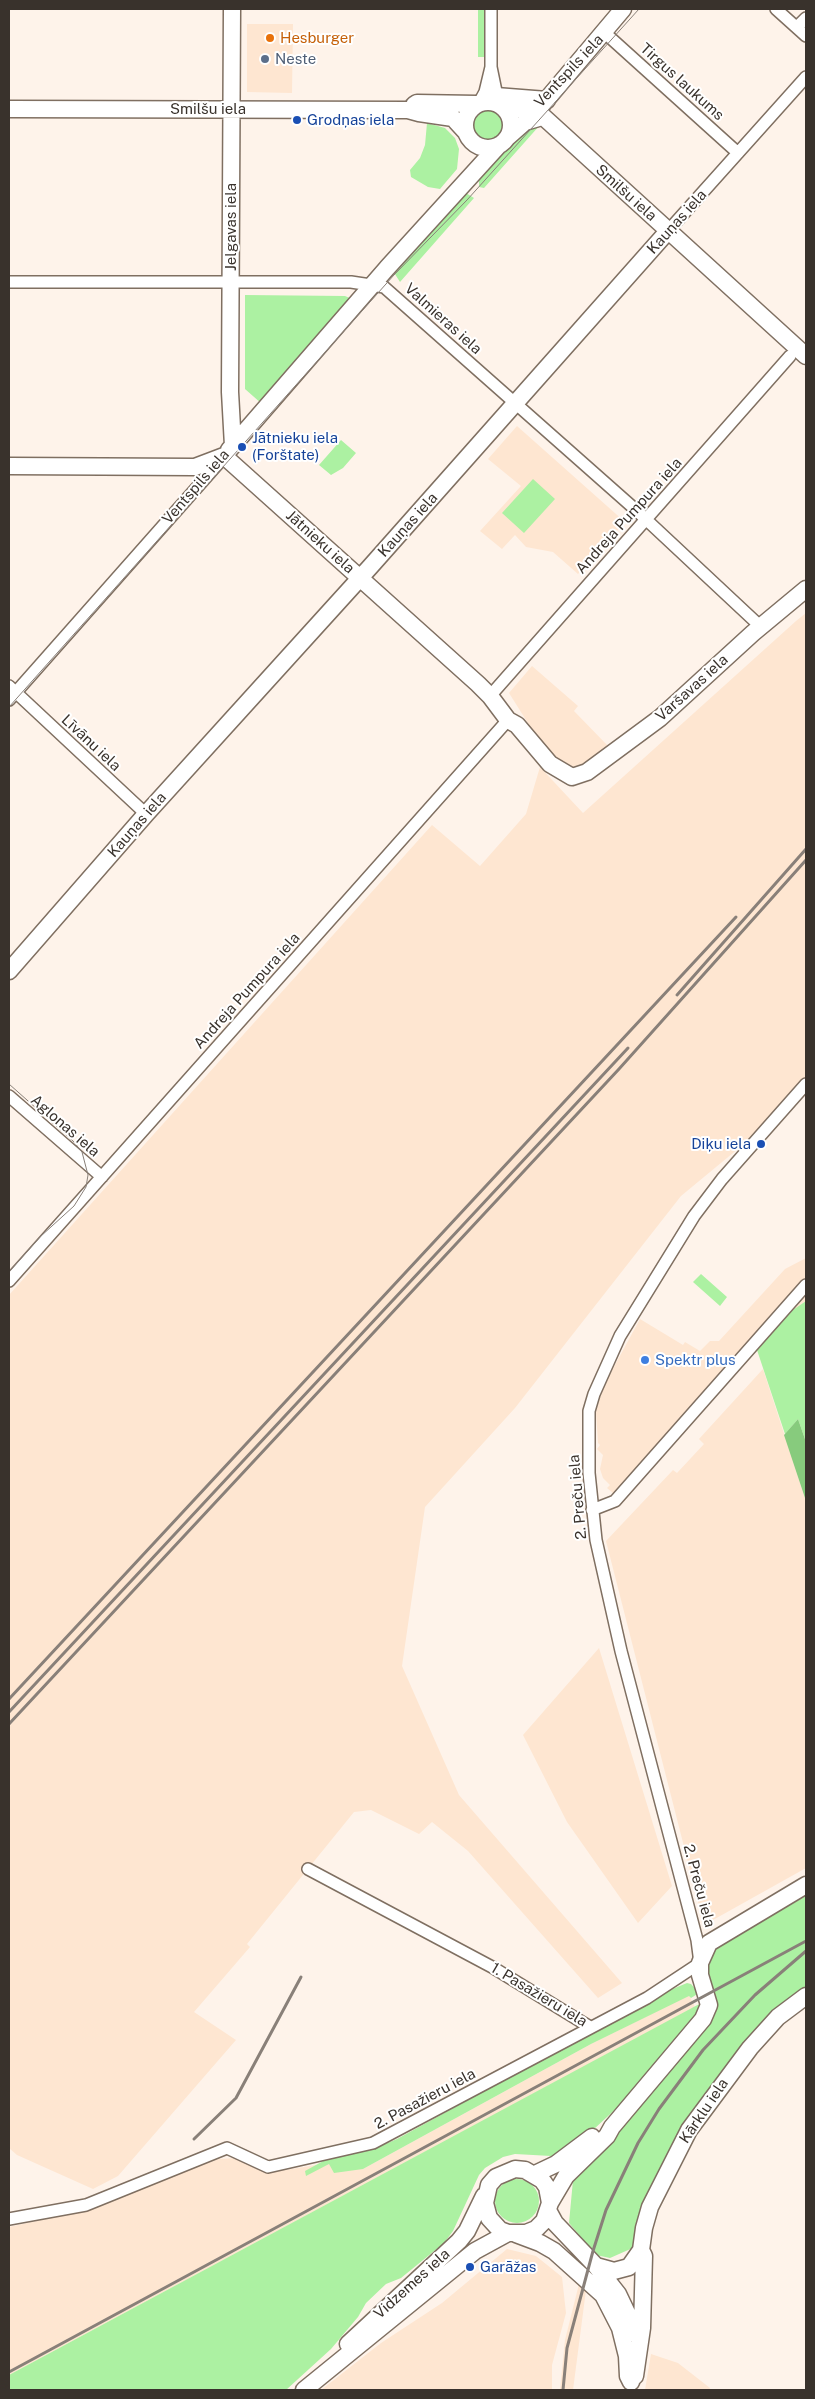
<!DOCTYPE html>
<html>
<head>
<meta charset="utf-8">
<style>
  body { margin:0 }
  #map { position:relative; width:815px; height:2399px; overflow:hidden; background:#fef3ea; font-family:"Public Sans",sans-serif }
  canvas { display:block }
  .frame { position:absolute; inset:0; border:10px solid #39322c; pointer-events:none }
</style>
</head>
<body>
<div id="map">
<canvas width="815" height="2399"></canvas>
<div class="frame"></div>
</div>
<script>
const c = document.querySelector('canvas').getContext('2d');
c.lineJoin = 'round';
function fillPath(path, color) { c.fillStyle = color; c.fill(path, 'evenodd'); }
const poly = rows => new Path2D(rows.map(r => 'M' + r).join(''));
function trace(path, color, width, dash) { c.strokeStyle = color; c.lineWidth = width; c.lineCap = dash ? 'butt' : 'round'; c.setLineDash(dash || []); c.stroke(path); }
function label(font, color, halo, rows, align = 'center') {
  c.font = font + ' "Public Sans",sans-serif'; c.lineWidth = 4; c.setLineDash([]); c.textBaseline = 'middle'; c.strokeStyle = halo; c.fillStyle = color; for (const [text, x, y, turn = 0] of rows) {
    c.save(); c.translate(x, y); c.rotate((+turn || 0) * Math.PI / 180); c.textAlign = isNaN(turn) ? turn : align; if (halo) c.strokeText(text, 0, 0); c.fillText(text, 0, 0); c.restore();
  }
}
fillPath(poly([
  [247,24,293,24,292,93,247,92],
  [517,426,625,522,578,574,553,552,526,547,515,535,502,549,480,531,521,486,488,459],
  [806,613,806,1079,762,1129,681,1196,515,1408,425,1507,402,1666,459,1795,622,1983,598,1998,468,1851,432,1822,419,1834,371,1810,354,1812,247,1944,250,1947,194,2012,236,2040,118,2176,93,2189,17,2155,9,2148,9,1295,432,825,480,866,526,814,540,767,583,813,796,621],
  [532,666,578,706,574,711,609,747,581,766,574,767,561,762,543,747,509,693],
  [806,1258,806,1301,784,1317,620,1499,607,1488,610,1485,603,1478,600,1469,603,1455,597,1449,600,1445,598,1443,596,1412,603,1387,640,1319,683,1345,685,1342,700,1351,710,1341,719,1341,785,1269],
  [763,1369,806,1501,806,1868,704,1925,606,1541,673,1470,677,1473,704,1444,699,1439],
  [599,1648,672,1886,638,1923,567,1822,523,1735],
  [689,1995,695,2007,9,2375,9,2227,59,2216,140,2189,218,2159,238,2158,262,2169,285,2170,329,2163,363,2169,591,2044],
  [507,2249,536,2256,562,2277,566,2313,552,2365,552,2390,321,2390,381,2343,442,2303],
  [579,2284,586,2290,573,2390,560,2390,565,2340],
  [651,2354,678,2363,710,2388,709,2390,645,2390]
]), '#fee6d1');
fillPath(poly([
  [478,9,484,9,484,57,478,57],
  '470 125a17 17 0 1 1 34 0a17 17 0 1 1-34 0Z',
  [427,123,445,128,455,138,459,149,457,169,440,189,428,187,411,177,410,170,420,158,425,145],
  [540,125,484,188,479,187,479,177,512,142,517,133],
  [466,193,474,198,400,282,393,271],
  [245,295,345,296,352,299,262,404,245,389],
  [341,440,356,453,343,468,331,475,319,465],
  [533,479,555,499,524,533,502,513],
  [701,1274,727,1297,720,1306,693,1282],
  [806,1301,806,1442,798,1419,785,1434,756,1347,784,1316],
  [806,1896,806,1989,746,2040,635,2247,610,2258,596,2255,569,2223,573,2180,622,2127,715,2014,717,2005,706,1975,713,1953,719,1945],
  [687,1983,691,1984,699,1993,691,1998,689,1996,591,2044,363,2169,334,2173,329,2164,306,2176,305,2171,325,2160,371,2150,397,2139,663,1993],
  [703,2002,703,2007,634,2092,580,2142,555,2160,551,2156,515,2154,503,2157,485,2168,479,2175,453,2231,444,2243,401,2278,386,2284,366,2303,358,2317,331,2349,286,2390,9,2390,9,2375],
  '495 2201a22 22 0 1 1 44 0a22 22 0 1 1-44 0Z'
]), '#acf1a2');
fillPath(poly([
  [798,1419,806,1442,806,1501,784,1435]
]), '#87cb7d');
const street = poly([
  [776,9,806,36],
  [797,27,806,18],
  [605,33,738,153],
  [491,67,498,101],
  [479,103,485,92,491,67,491,9],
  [668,231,806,77],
  [9,282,351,282,384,287,637,511,760,626],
  [9,686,146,814],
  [490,696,790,356],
  [9,700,223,458],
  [9,1096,102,1177],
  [9,1281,508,720],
  [592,1510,615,1501,806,1285],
  [308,1869,492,1967,590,2027],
  [9,2219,86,2205,227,2148,268,2167,373,2143,647,1998,700,1963,697,1940,621,1651,596,1540,589,1473,589,1411,594,1394,620,1336,694,1216,722,1179,806,1084]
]);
const secondary = poly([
  [232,9,230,392,233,446],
  [496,96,547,100],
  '465 125a23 23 0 1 1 46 0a23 23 0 1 1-46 0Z',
  [414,105,417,103,477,104],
  [504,107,537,111],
  [9,109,408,110,419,113,453,118,465,131],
  [537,111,806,356],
  [537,111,623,9],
  [508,137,525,122,542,117],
  [229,450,387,268,499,145],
  [9,466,195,467,224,456,478,684,490,696,508,720,517,725,550,764,572,777,587,772,660,718,753,633,806,589],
  [9,971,146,814,370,567,668,231],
  [535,2174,556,2164,592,2137],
  [550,2203,547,2187,542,2180,525,2170,515,2169,496,2177,489,2185,485,2203,489,2218,500,2230,508,2233,526,2233,536,2229,544,2221,550,2203,566,2176,607,2136,612,2127,703,2019,709,2005,700,1975,700,1963,709,1943,806,1885],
  [549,2212,555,2223,596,2266,614,2271,629,2267,641,2250,644,2228,650,2207,689,2130,750,2048,778,2017,806,1996],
  [516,2234,540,2243,554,2251,603,2295,620,2328,627,2356,628,2376,631,2382],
  [596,2266,618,2294,639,2338],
  [348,2344,459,2241,467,2231,484,2196],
  [635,2376,642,2328,644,2256,641,2250],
  [304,2390,475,2251,508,2233]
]);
trace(street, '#7f6f61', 14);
trace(secondary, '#7f6f61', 19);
trace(street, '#fff', 11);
trace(secondary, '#fff', 16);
trace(poly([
  [9,707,394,275,467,200,639,9],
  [9,1084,73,1141,82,1152,88,1175,86,1187,74,1206,41,1236,9,1272]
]), '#898079', 1);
trace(poly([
  [677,995,806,849],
  [9,1699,736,917],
  [9,1712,628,1048],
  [9,1724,619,1069,806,860],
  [194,2139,236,2098,301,1977],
  [9,2372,806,1941],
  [563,2390,567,2348,593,2251,606,2210,638,2143,659,2109,703,2050,755,1995,806,1951]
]), '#898079', 3);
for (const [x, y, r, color] of [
  [270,38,5,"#e8710a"],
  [265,59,5,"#5c6f8a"],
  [297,120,5,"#1a4fb4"],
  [242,447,5,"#1a4fb4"],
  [761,1144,5,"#1a4fb4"],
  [645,1360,5,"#3f7fe0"],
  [470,2267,5,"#1a4fb4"]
]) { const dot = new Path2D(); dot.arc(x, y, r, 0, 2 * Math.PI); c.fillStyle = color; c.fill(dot); trace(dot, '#fff', 2); }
label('15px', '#c56008', '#fff', [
  ["Hesburger",280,38]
], 'left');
label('15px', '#4e5e75', '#fff', [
  ["Neste",275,59]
], 'left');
label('15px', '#39322c', '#fff', [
  ["Ventspils iela",569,71,-47],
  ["Tirgus laukums",682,82,42],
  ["Smilšu iela",208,109],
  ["Smilšu iela",626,193,42],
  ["Kauņas iela",677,222,-48],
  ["Jelgavas iela",231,227,-90],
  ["Valmieras iela",443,319,42],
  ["Ventspils iela",196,487,-49],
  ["Andreja Pumpura iela",629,516,-48],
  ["Kauņas iela",408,525,-48],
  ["Jātnieku iela",320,542,42],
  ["Varšavas iela",692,688,-42],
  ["Līvānu iela",91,743,43],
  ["Kauņas iela",137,825,-49],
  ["Andreja Pumpura iela",247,991,-48],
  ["Aglonas iela",65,1126,41],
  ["2. Preču iela",578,1497,-95],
  ["2. Preču iela",699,1886,75],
  ["1. Pasažieru iela",539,1995,31],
  ["2. Pasažieru iela",425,2099,-28],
  ["Kārklu iela",704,2111,-56],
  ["Vidzemes iela",412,2284,-42]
]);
label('15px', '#164399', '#fff', [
  ["Grodņas iela",307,120],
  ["Jātnieku iela",252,438],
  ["(Forštate)",252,455],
  ["Diķu iela",751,1144,"right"],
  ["Garāžas",480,2267]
], 'left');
label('15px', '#366cbe', '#fff', [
  ["Spektr plus",655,1360]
], 'left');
</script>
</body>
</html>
